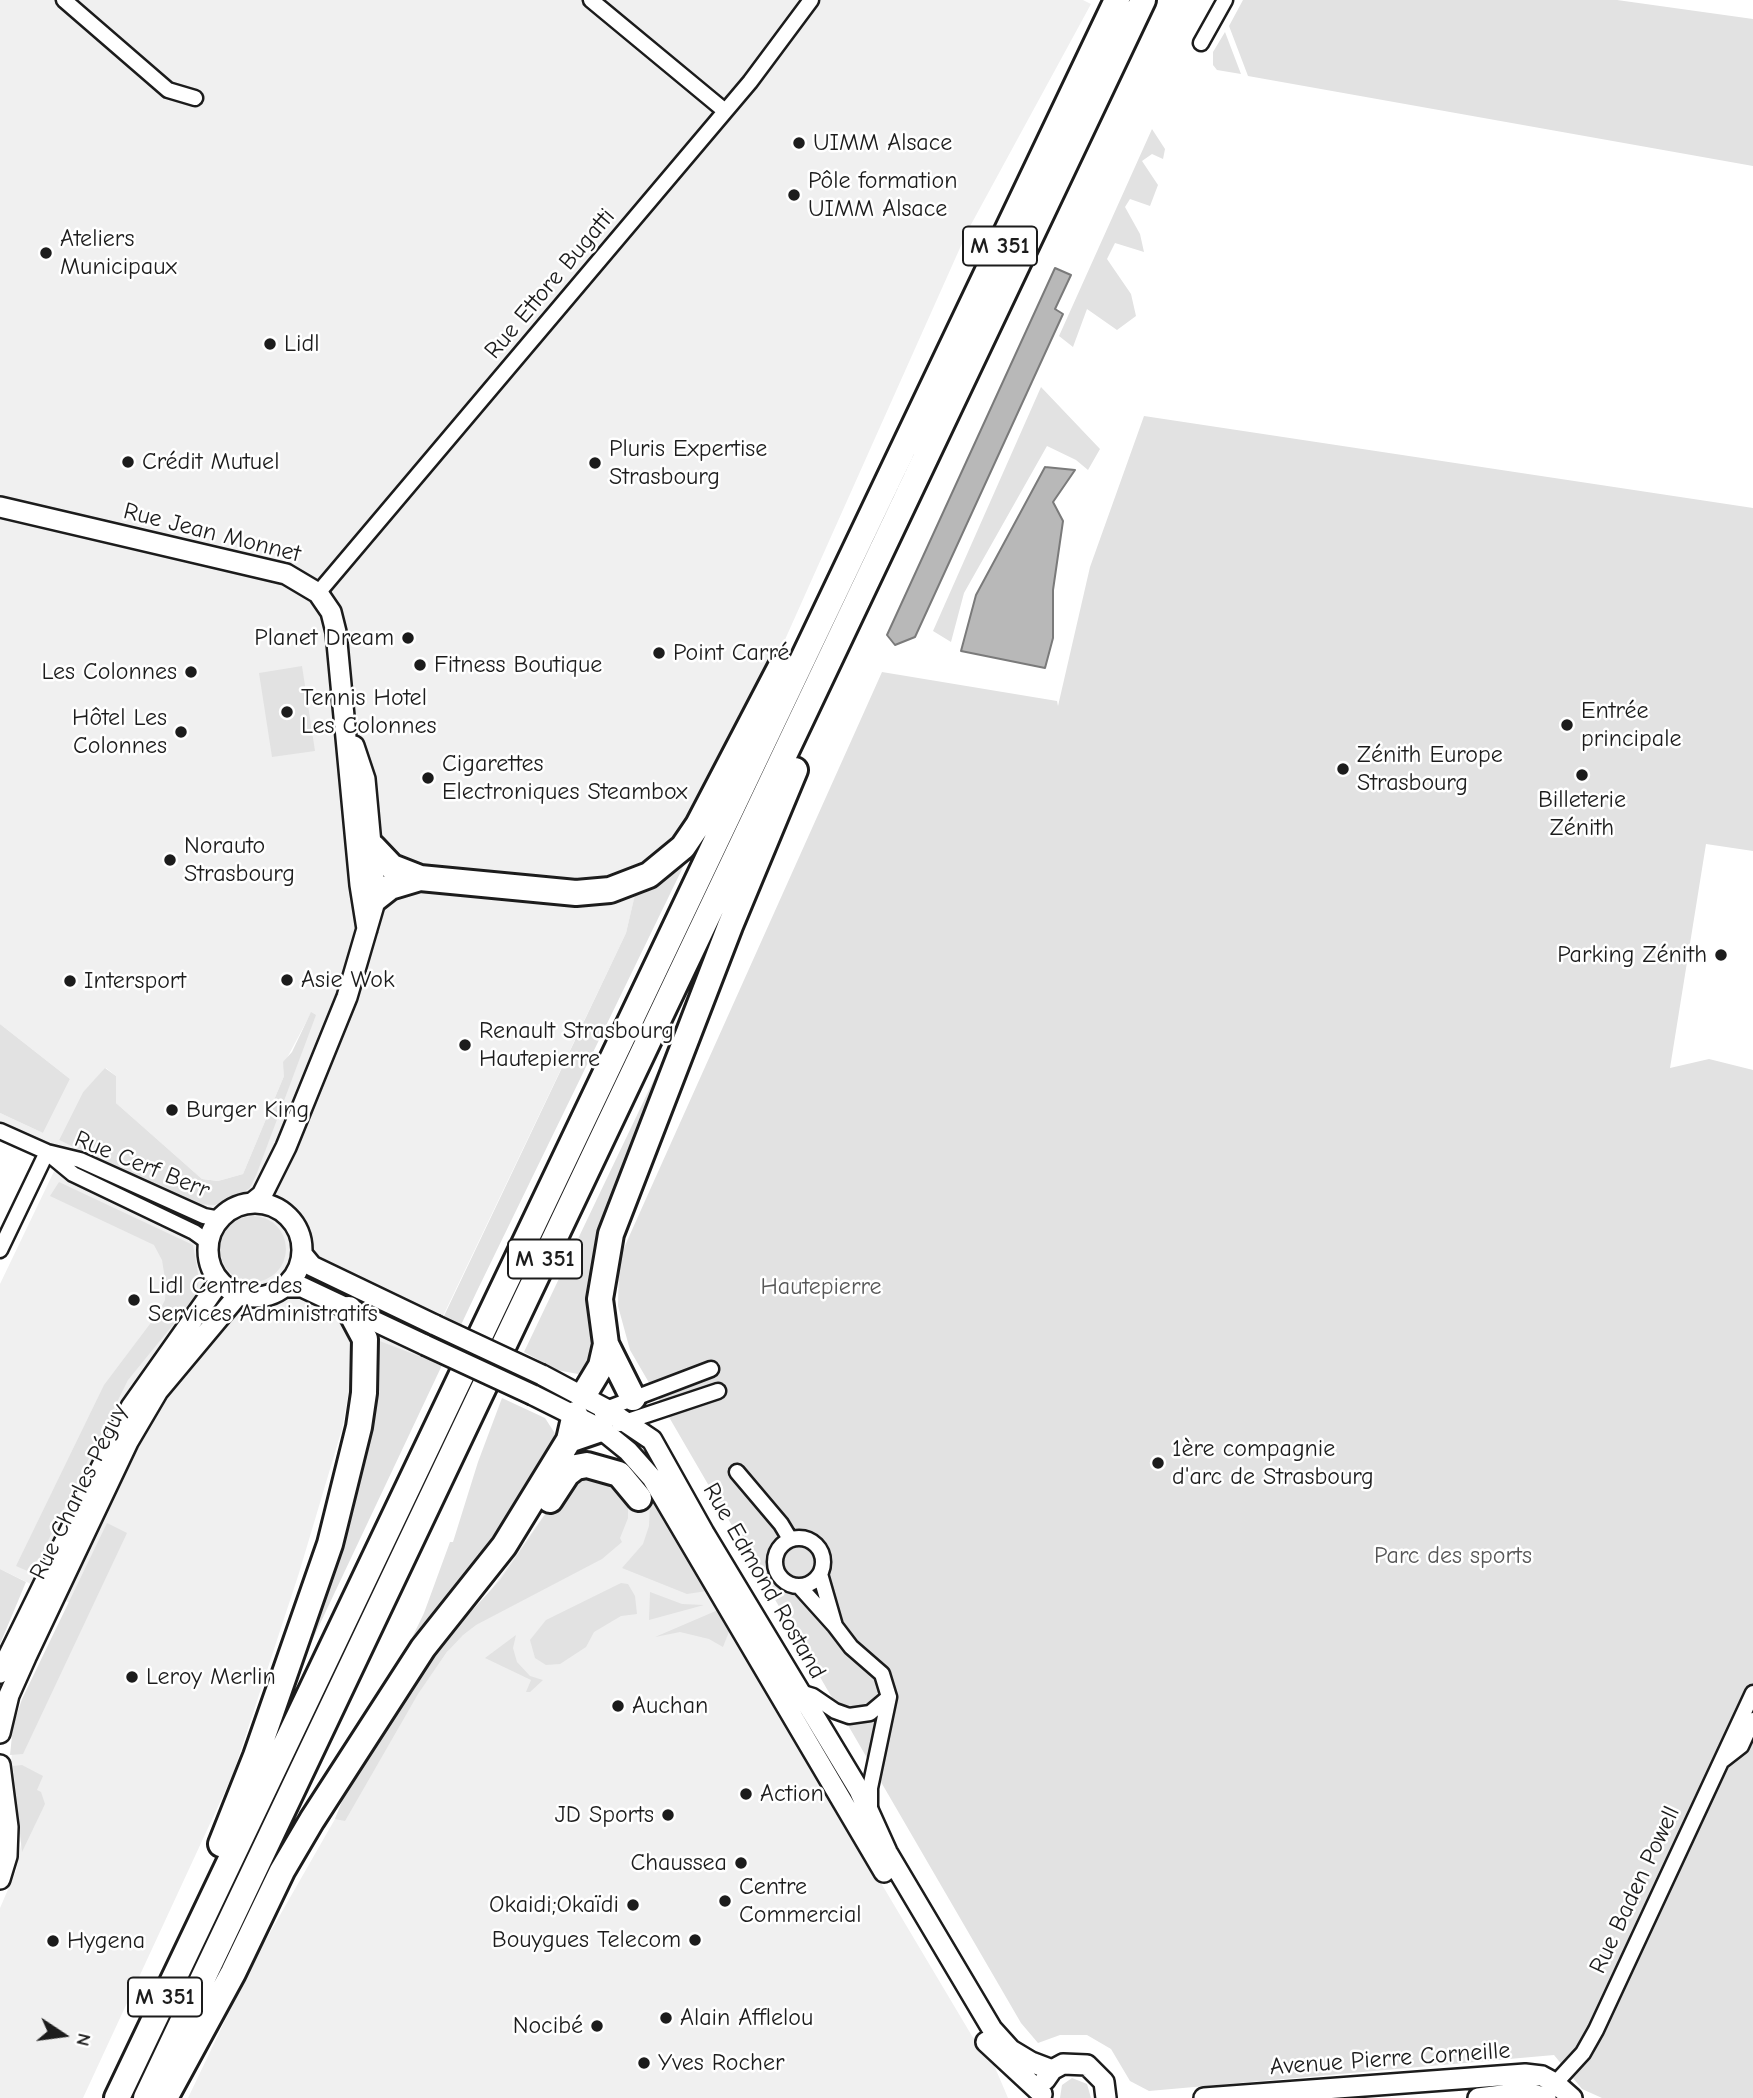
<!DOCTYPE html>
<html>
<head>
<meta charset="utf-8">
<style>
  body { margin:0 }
  #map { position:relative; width:1753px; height:2098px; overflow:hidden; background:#fff; font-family:"Comic Neue",sans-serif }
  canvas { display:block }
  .north { position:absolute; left:28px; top:2000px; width:70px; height:70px; -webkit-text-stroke:5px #fff; paint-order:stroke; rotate:103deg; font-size:19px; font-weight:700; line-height:28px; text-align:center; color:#1c1c1c }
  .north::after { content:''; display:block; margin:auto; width:24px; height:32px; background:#1c1c1c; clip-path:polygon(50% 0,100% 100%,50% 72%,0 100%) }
</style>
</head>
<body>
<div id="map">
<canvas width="1753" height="2098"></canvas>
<div class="north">N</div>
</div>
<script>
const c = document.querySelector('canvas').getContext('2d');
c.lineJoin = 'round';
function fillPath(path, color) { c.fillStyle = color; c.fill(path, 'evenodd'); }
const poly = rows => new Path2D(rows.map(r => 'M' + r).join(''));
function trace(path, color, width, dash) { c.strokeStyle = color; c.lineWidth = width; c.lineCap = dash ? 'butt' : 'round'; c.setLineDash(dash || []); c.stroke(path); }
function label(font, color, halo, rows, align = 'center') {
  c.font = font + ' "Comic Neue",sans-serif'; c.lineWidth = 5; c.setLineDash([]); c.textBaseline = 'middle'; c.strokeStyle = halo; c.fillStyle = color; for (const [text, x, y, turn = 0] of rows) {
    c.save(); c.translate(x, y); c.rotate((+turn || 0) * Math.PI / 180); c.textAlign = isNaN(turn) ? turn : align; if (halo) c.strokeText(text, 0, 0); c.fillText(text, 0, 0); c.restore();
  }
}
fillPath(poly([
  [0,0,1083,0,1091,4,968,230,687,859,637,887,626,933,423,1358,355,1332,352,1375,342,1429,299,1573,233,1774,83,2098,0,2098,0,1908,16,1871,21,1844,11,1765,14,1722,70,1603,0,1569,0,1284,58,1163,0,1137,0,1113,43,1133,70,1079,0,1024],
  [311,1013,250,1188,235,1199,215,1205,59,1140,83,1092,106,1068,116,1076,116,1103,202,1179,218,1181,243,1174,284,1076,287,1058],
  [234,1222,284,1238,285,1256,224,1265,220,1254,223,1234],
  [564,1487,628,1503,655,1503,972,2036,991,2058,1008,2098,188,2098,252,1964,335,1819,343,1799]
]), '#f0f0f0');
fillPath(poly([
  [1243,0,1617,0,1753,19,1753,166,1248,76,1229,26],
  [1225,32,1241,74,1217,70,1213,65,1213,52],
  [1152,129,1165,149,1163,159,1152,154,1142,161,1158,185,1150,206,1130,199,1125,207,1140,234,1144,252,1115,243,1107,259,1131,294,1136,316,1117,330,1087,309,1073,347,1059,336],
  [1041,387,1100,449,1088,470,1076,460,1047,446,964,593,951,642,933,631],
  [1144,416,1753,508,1753,851,1706,844,1670,1068,1709,1059,1753,1070,1753,2098,1602,2098,1582,2089,1554,2055,1149,2091,1130,2081,1111,2049,1087,2035,1060,2035,1038,2043,1021,2023,630,1350,618,1306,619,1259,882,672,1057,701,1058,706,1090,567],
  [302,666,315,751,272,757,259,673],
  [687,859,477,1291,293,1681,367,1441,377,1397,377,1340,424,1358,626,933,637,886],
  [690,1004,605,1229,598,1344,583,1375,557,1370,524,1352],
  [311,1012,316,1015,257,1173,250,1188,235,1199,215,1205,195,1204,59,1140,83,1092,105,1068,116,1076,116,1103,202,1179,218,1181,243,1174,284,1076,283,1062,292,1052],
  [0,1024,70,1079,43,1133,0,1113],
  [59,1182,193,1245,199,1279,197,1292,189,1305,128,1380,32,1573,16,1566,104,1385,159,1312,165,1300,166,1285,162,1260,154,1245,50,1196],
  '220 1249a33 33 0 1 1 66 0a33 33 0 1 1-66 0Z',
  [502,1398,545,1418,556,1435,492,1541,413,1644,409,1644,424,1613,450,1542,453,1542,478,1462],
  [577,1474,604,1474,628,1503,628,1518,620,1538,622,1542,602,1559,476,1625,463,1635,447,1652,418,1694,345,1821,335,1819,343,1799,433,1653,500,1580,564,1487],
  [650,1503,655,1503,707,1591,687,1594,622,1568,643,1544,649,1526],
  [107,1523,127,1533,23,1754,10,1755,13,1726,22,1699],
  [0,1569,26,1582,0,1644],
  [621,1583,628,1584,635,1596,637,1614,621,1616,594,1632,586,1647,560,1664,546,1665,535,1658,530,1640,546,1620],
  [650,1592,682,1604,704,1605,649,1620],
  [718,1610,730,1629,723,1647,709,1639,680,1632,655,1637],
  [516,1635,513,1648,517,1662,530,1676,543,1680,530,1692,526,1692,531,1680,485,1658],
  [22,1765,43,1776,37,1790,41,1792,45,1804,22,1852,13,1766],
  [1072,2078,1087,2084,1091,2098,1060,2098,1062,2085]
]), '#e2e2e2');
const water = poly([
  [1055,268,1071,275,1055,309,1063,314,915,637,895,645,887,635,1055,268],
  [1045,467,1075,470,1053,502,1063,521,1053,590,1053,638,1045,668,961,651,976,595,1045,467]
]);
fillPath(water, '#b8b8b8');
trace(water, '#7a7a7a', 2);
const street = poly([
  [64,0,168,90,195,98],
  [591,0,725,111],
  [1201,43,1225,0],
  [318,593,750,82,811,0],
  [0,1131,47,1152,80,1160,204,1216,220,1219],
  [50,1155,73,1174,194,1232,208,1242],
  [0,1250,47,1152],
  [602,1414,606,1409,711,1369],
  [619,1424,718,1391],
  [737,1472,781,1524,790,1539],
  '775 1562a24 24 0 1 1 48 0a24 24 0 1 1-48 0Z',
  [799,1586,835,1626,820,1574],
  [835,1626,851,1647,882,1674,889,1697],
  [800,1692,813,1696,835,1711,849,1716,870,1713,889,1697,870,1788,870,1808],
  [1723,1760,1741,1746,1753,1720],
  [1550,2089,1583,2053,1596,2030,1753,1693]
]);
const secondary = poly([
  [0,507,286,574,318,593,331,612,336,632,360,885,367,929],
  [252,1203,262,1195,286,1147,347,997,376,898,365,779,354,746],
  '208 1250a47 47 0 1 1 94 0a47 47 0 1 1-94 0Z',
  [302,1254,312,1266,435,1325],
  [284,1287,302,1287,425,1345],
  [542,1375,606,1409,652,1440,704,1533,859,1790,887,1852,992,2029,1011,2050,1031,2062,1052,2070],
  [533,1395,601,1429,628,1451,652,1478,884,1872],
  [0,1673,131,1407,220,1281],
  [0,1733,9,1695,26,1657,128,1442,158,1391,239,1294],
  [0,1765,8,1827,7,1856,0,1879],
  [986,2042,1042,2094],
  [1045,2080,1052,2070,1063,2064,1087,2065,1104,2082,1106,2098],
  [1204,2098,1525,2074,1542,2076,1555,2083,1572,2098],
  [1478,2098,1527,2092,1546,2098]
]);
const highway = poly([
  [373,847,392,867,420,878],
  [376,898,390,887,420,878,576,893,610,890,649,875,683,847,698,825,780,668],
  [606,1344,633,1398],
  [583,1396,601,1366,606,1344,600,1299,611,1234,730,926,795,770],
  [569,1440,601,1429],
  [550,1500,567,1474,576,1467,587,1465,619,1474,639,1498],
  [221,1844,256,1756,330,1544,359,1427,364,1393,365,1339,349,1309],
  [117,2098,1117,0],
  [146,2098,1143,0],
  [165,2098,233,1973,282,1871,312,1820,423,1648,504,1546,569,1440,575,1414]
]);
trace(street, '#1c1c1c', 19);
trace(secondary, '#1c1c1c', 24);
trace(highway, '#1c1c1c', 30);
trace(street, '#fff', 14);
trace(secondary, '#fff', 19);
trace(highway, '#fff', 24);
const secondaryBridge = poly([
  [435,1325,542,1375],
  [425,1345,533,1395]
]);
trace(secondaryBridge, '#1c1c1c', 24, []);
trace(secondaryBridge, '#fff', 19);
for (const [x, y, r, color] of [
  [799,143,7,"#1c1c1c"],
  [794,195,7,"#1c1c1c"],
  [46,253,7,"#1c1c1c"],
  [270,344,7,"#1c1c1c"],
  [128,462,7,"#1c1c1c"],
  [595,463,7,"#1c1c1c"],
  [408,638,7,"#1c1c1c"],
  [659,653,7,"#1c1c1c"],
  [420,665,7,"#1c1c1c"],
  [191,672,7,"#1c1c1c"],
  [287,712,7,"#1c1c1c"],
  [1567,725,7,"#1c1c1c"],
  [181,732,7,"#1c1c1c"],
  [1343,769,7,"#1c1c1c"],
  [1582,775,7,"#1c1c1c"],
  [428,778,7,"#1c1c1c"],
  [170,860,7,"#1c1c1c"],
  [1721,955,7,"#1c1c1c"],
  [287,980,7,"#1c1c1c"],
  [70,981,7,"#1c1c1c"],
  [465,1045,7,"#1c1c1c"],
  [172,1110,7,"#1c1c1c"],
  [134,1300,7,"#1c1c1c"],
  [1158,1463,7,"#1c1c1c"],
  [132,1677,7,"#1c1c1c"],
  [618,1706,7,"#1c1c1c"],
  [746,1794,7,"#1c1c1c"],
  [668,1815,7,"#1c1c1c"],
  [741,1863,7,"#1c1c1c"],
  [725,1901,7,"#1c1c1c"],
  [633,1905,7,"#1c1c1c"],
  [695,1940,7,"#1c1c1c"],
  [53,1941,7,"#1c1c1c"],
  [666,2018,7,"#1c1c1c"],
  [597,2026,7,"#1c1c1c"],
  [644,2063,7,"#1c1c1c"]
]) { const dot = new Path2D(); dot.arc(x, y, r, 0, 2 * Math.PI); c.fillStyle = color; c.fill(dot); trace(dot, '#fff', 2.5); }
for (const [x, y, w] of [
  [1000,246,74],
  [545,1259,74],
  [165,1997,74]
]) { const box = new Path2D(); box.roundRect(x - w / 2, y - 19.5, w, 39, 5); c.fillStyle = '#fff'; c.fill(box); trace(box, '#1c1c1c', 2); }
label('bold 23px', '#1c1c1c', null, [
  ["M 351",1000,246],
  ["M 351",545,1259],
  ["M 351",165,1997]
]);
label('24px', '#1c1c1c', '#fff', [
  ["UIMM Alsace",813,143],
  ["Pôle formation",808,181],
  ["UIMM Alsace",808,209],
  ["Ateliers",60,239],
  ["Municipaux",60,267],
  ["Lidl",284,344],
  ["Pluris Expertise",609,449],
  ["Strasbourg",609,477],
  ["Crédit Mutuel",142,462],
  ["Planet Dream",394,638,"right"],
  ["Point Carré",673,653],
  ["Fitness Boutique",434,665],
  ["Les Colonnes",177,672,"right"],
  ["Tennis Hotel",301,698],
  ["Les Colonnes",301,726],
  ["Entrée",1581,711],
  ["principale",1581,739],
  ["Hôtel Les",167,718,"right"],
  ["Colonnes",167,746,"right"],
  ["Zénith Europe",1357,755],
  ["Strasbourg",1357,783],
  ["Cigarettes",442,764],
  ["Electroniques Steambox",442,792],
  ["Billeterie",1582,800,"center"],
  ["Zénith",1582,828,"center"],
  ["Norauto",184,846],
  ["Strasbourg",184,874],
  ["Parking Zénith",1707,955,"right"],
  ["Asie Wok",301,980],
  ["Intersport",84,981],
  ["Renault Strasbourg",479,1031],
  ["Hautepierre",479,1059],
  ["Burger King",186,1110],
  ["Lidl Centre des",148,1286],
  ["Services Administratifs",148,1314],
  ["1ère compagnie",1172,1449],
  ["d'arc de Strasbourg",1172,1477],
  ["Leroy Merlin",146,1677],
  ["Auchan",632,1706],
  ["Action",760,1794],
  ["JD Sports",654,1815,"right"],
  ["Chaussea",727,1863,"right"],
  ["Centre",739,1887],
  ["Commercial",739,1915],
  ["Okaidi;Okaïdi",619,1905,"right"],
  ["Bouygues Telecom",681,1940,"right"],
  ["Hygena",67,1941],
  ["Alain Afflelou",680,2018],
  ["Nocibé",583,2026,"right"],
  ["Yves Rocher",658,2063]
], 'left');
label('24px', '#1c1c1c', '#fff', [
  ["Rue Ettore Bugatti",550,284,-50],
  ["Rue Jean Monnet",212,533,14],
  ["Rue Cerf Berr",142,1165,22],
  ["Rue Charles Péguy",79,1492,-64],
  ["Rue Edmond Rostand",764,1581,60],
  ["Rue Baden Powell",1635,1890,-65],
  ["Avenue Pierre Corneille",1390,2059,-4]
]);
label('24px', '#575757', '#fff', [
  ["Hautepierre",821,1287],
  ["Parc des sports",1453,1556]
]);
</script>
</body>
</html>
